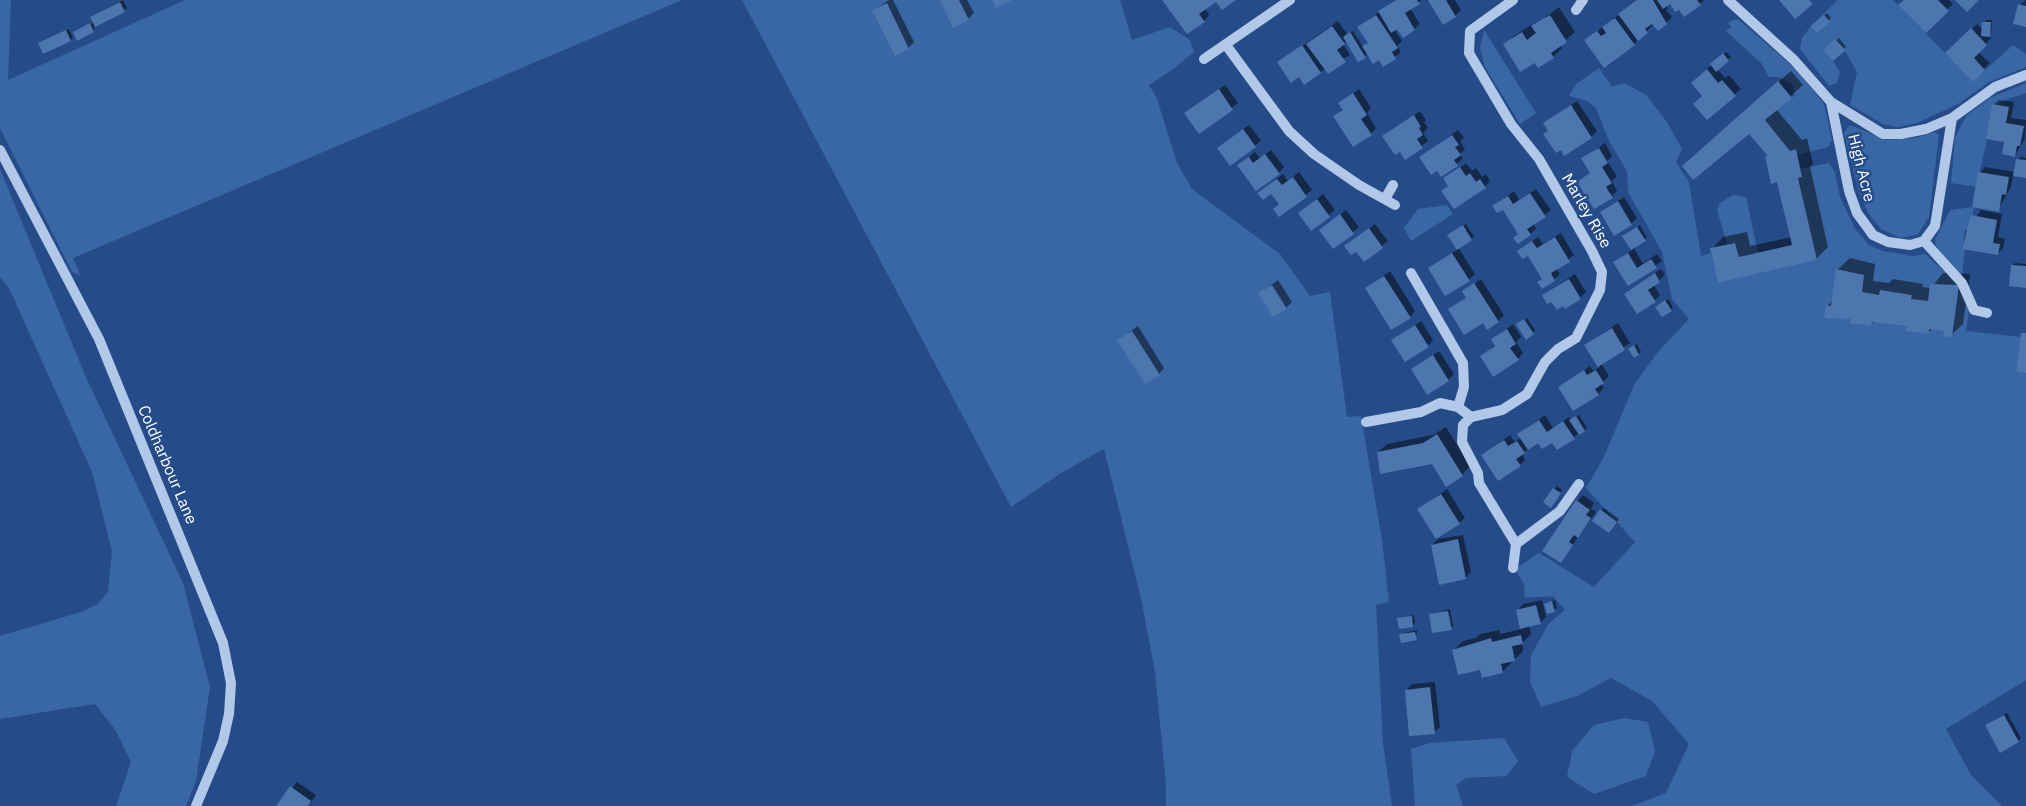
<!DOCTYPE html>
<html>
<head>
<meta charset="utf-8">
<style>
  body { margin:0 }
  canvas { display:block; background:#254c88 }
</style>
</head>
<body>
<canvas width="2026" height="806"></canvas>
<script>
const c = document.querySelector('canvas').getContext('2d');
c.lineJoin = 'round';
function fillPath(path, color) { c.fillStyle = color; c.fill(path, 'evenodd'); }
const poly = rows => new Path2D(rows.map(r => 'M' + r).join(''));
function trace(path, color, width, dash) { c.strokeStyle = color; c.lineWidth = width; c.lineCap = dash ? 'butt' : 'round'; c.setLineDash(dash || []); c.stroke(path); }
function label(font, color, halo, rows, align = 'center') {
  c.font = font + ' "IBM Plex Sans",sans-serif'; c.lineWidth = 5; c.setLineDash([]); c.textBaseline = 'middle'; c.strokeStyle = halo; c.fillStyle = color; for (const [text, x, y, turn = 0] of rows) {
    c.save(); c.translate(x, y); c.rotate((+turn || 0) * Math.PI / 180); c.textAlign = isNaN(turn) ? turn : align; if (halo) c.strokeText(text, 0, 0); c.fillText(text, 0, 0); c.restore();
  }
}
fillPath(poly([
  [0,0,11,0,8,80,185,0,682,0,73,258,80,275,72,272,0,128],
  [742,0,1120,0,1132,40,1170,27,1190,40,1194,52,1172,70,1149,85,1157,99,1177,163,1192,189,1280,254,1310,296,1330,292,1347,417,1361,416,1382,540,1389,602,1376,605,1383,743,1392,806,1166,806,1166,784,1155,672,1141,598,1104,449,1061,473,1011,507],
  [1838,0,1893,0,1973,81,2013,45,2026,54,2026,67,1989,82,1958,104,1917,123,1898,127,1883,124,1850,105,1857,72,1845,51,1833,61,1840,72,1837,83,1829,86,1800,49,1802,38,1811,26],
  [1738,19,1798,71,1824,104,1832,140,1828,147,1797,155,1796,149,1790,151,1765,120,1795,95,1791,83,1779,77,1769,77,1761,63,1726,31,1731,27,1728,22],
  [1484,30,1536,113,1520,124,1485,67,1480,48],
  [1599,68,1612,87,1624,83,1646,95,1667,122,1682,149,1676,162,1689,182,1701,256,1711,253,1718,283,1817,260,1798,178,1802,177,1800,169,1829,163,1835,172,1840,197,1855,229,1869,245,1883,251,1913,256,1925,254,1959,285,1969,311,1966,331,2021,337,2016,371,2026,373,2026,680,1946,729,1971,775,2002,806,1632,806,1666,793,1689,744,1652,701,1611,678,1577,696,1541,707,1530,682,1531,655,1549,623,1565,610,1553,596,1525,598,1524,584,1515,569,1539,553,1594,587,1635,542,1586,488,1604,457,1634,385,1657,353,1689,319,1672,299,1662,252,1628,192,1627,171,1609,141,1596,108,1587,101,1569,96,1576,84],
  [2026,83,2026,93,2002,101,1998,105,1992,105,1987,140,1976,187,1951,183,1955,137,1967,115,1990,98],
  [1850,125,1886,140,1916,138,1935,132,1939,135,1929,217,1918,234,1901,238,1881,229,1868,213,1859,192,1844,133],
  [0,169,85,375,183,583,210,687,196,781,186,806,116,806,131,762,116,731,95,704,0,719,0,636,81,612,98,604,108,592,112,551,92,472,9,288,0,277],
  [1733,195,1746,197,1758,253,1739,257,1735,243,1727,244,1717,210,1720,203],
  [1447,205,1453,214,1411,241,1404,228,1418,209],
  [1974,207,1969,230,1965,230,1962,248,1965,249,1962,276,1936,246,1935,240,1950,210],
  [1624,718,1648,722,1655,751,1646,776,1594,794,1567,777,1572,751,1594,725],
  [1504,738,1518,761,1506,776,1466,778,1456,785,1463,806,1415,806,1411,749,1430,743]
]), '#3966a4');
fillPath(poly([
  [123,0,127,8,94,26,94,31,75,32,94,22,92,17,94,15],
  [889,0,893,0,914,42,908,48,874,10],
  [942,0,967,0,974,13,968,19],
  [1164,0,1216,0,1205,8,1209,15,1204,21],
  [1395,0,1422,0,1410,8,1420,24,1414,29,1394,29,1402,41,1397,46,1401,52,1384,65,1380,58,1368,53,1365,57,1347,41,1343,44,1350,55,1320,72,1300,75,1279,62,1338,21,1347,34,1353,31,1363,47,1369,42,1359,27],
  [1429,0,1455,0,1461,10,1455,16],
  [1638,0,1704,0,1700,4,1670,2,1666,5,1668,8,1666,10,1672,17,1666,23,1654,24,1634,44,1586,40],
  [1906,0,1949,0,1953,4,1926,31],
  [2026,0,2026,26,2020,5],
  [1559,7,1575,32,1560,45,1562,48,1553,57,1535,60,1505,45,1514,36,1531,25,1533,27],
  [1827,13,1831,18,1817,30,1813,26],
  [1986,20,1992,20,1991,33,1989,35,1991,38,1978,52,1990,63,1973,79,1947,53,1977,24,1983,30],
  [69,29,73,38,70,40,40,43],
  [1839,38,1846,47,1833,58,1825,50],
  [1726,52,1731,57,1717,69,1725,78,1729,75,1741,89,1707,118,1698,77],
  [1791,71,1803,85,1776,109,1802,140,1807,138,1813,164,1810,167,1828,247,1816,259,1719,281,1712,249,1723,237,1747,232,1750,246,1792,237,1779,181,1767,157,1769,155,1749,132,1696,154],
  [1225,85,1238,103,1200,132,1186,113],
  [1359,89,1371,108,1367,113,1376,128,1371,134,1335,116,1344,109,1340,103],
  [1999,100,2014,102,2011,118,2026,120,2025,139,2015,155,2005,141,1993,105],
  [1577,101,1597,131,1591,137,1561,148,1545,134,1549,130,1545,123],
  [1420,111,1426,120,1424,122,1428,128,1423,133,1428,141,1406,158,1384,136],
  [1249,125,1261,140,1255,146,1225,142],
  [1458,130,1464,138,1460,141,1465,149,1460,154,1463,159,1441,175,1421,157],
  [1605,143,1612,156,1607,161,1617,176,1612,181,1617,191,1612,196,1579,182,1591,172,1583,159],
  [1271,150,1284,167,1279,173,1239,165,1255,152,1260,158],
  [2020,157,2026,158,2026,177,2013,175,2011,187,1998,210,1980,173,1985,167,2015,172],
  [1466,163,1472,171,1476,168,1482,177,1486,174,1490,181,1485,187,1443,191,1449,185,1445,179],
  [1299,172,1312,190,1279,215,1280,204,1272,192,1259,193,1283,174,1288,181],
  [1536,189,1551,210,1533,224,1536,229,1530,234,1520,233,1503,208,1494,206,1514,191,1519,200],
  [1323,194,1335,210,1311,229,1300,213],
  [1624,197,1637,218,1631,224,1601,212],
  [1346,210,1359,227,1334,247,1321,230],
  [1981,210,2002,214,1998,237,2005,239,2003,248,1997,254,1963,247,1967,230],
  [1375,224,1388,241,1364,260,1352,241],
  [1466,224,1474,237,1458,247,1475,274,1469,280,1430,268,1458,249,1452,233],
  [1640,225,1647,238,1633,247,1643,263,1657,254,1662,261,1629,284,1615,263,1633,249,1624,236],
  [1561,233,1574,255,1556,268,1560,274,1554,279,1542,287,1543,278,1528,254,1519,251,1538,237,1543,244],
  [1850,258,1875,264,1873,281,1889,283,1893,279,1923,284,1922,287,1931,288,1943,273,1970,274,1963,324,1951,335,1946,329,1933,328,1928,333,1908,325,1875,321,1870,325,1827,306,1833,300,1838,269],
  [2015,263,2026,264,2026,286,2013,265],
  [1661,269,1665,275,1654,285,1660,295,1655,300,1625,294],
  [1390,271,1415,311,1410,317,1367,288],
  [1575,274,1586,292,1580,298,1552,300,1543,295],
  [1481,279,1504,315,1498,321,1483,321,1450,310,1467,297,1464,292],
  [1278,280,1292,302,1286,308,1260,293],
  [1668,299,1673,307,1671,310,1659,304],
  [1527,318,1535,330,1533,333,1520,322],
  [1421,321,1433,340,1428,346,1393,340],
  [1618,323,1630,343,1601,363,1609,376,1601,384,1604,388,1598,394,1560,387,1590,366,1593,371,1600,367,1586,345],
  [1513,324,1521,337,1516,342,1523,353,1518,359,1482,356,1496,344,1493,339],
  [1138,326,1164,368,1159,374,1119,340],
  [1637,344,1641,352,1639,354,1632,347],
  [1439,351,1454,374,1448,380,1413,369],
  [1545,415,1553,428,1569,417,1572,420,1579,415,1587,428,1574,437,1539,441,1522,454,1525,460,1520,465,1483,455,1510,435,1515,442,1521,437,1519,434,1525,429],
  [1446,427,1470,466,1462,475,1432,463,1378,452,1387,444,1433,435],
  [1557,486,1562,490,1553,504,1545,502],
  [1447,489,1465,518,1459,523,1419,509],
  [1583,495,1594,503,1591,509,1596,512,1561,561,1577,501],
  [1604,508,1619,519,1612,528,1601,510],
  [1463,535,1471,572,1465,578,1432,545,1438,539],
  [1542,600,1546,617,1540,623,1529,625,1531,634,1522,643,1523,651,1502,672,1481,668,1454,650,1463,641,1476,638,1480,634,1500,630,1500,634,1522,629,1518,610,1523,604],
  [1555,600,1557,608,1554,610,1546,604],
  [1450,609,1453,626,1451,629,1430,615],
  [1414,615,1415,623,1413,625,1399,619],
  [1417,630,1416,639,1401,635,1404,633],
  [1435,682,1440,727,1434,732,1407,690,1412,684],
  [2007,713,2021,738,2018,741,1989,723],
  [297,782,316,795,308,806,278,806]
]), '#0007');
fillPath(poly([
  [940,0,959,0,969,20,953,28],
  [992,0,1012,0,996,8],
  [1162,0,1236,0,1222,10,1216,2,1199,14,1205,22,1187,34],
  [1396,0,1417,0,1420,4,1405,13,1415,30,1403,38,1397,29,1391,33,1378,11],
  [1428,0,1446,0,1456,17,1443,25],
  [1637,0,1653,0,1667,24,1658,31,1652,24,1645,29,1648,33,1638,41,1618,14],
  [1657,0,1697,0,1701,5,1684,17,1679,10,1675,12,1670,4,1663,9],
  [1779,0,1809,0,1813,4,1795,19],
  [1904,0,1938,0,1949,11,1926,33,1898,5],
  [1955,0,1979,0,1967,12],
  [120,2,125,12,95,27,90,17],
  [887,3,909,49,895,56,872,10],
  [2018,4,2026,6,2026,27,2013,24],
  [1376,15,1398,48,1392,52,1396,59,1383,67,1379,60,1373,64,1362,46,1368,43,1357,27],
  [1550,15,1567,42,1551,53,1554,58,1538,68,1535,63,1520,72,1503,44,1522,32,1527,40,1536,33,1531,26],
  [1824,15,1830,22,1817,33,1811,26],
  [1615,18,1635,45,1604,68,1584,40,1597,31,1601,36,1606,33,1602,27],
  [1982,22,1991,22,1990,37,1981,36],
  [90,23,94,32,77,41,73,32],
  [1332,26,1345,44,1337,50,1346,62,1328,74,1306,44],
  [1971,28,1987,45,1974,58,1985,70,1973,82,1945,53],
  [66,30,71,41,43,54,38,43],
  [1350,32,1366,58,1358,62,1343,37],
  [1835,39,1845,50,1833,61,1823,50],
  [1302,45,1321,73,1304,85,1299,77,1291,83,1277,62],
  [1723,53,1729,61,1716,72,1710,64],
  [1707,69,1718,83,1722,80,1736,96,1707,120,1693,104,1702,96,1691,83],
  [1778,81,1792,98,1765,120,1790,151,1796,149,1802,177,1798,178,1817,260,1718,283,1710,248,1735,243,1739,257,1792,245,1777,182,1771,184,1765,156,1768,156,1749,134,1693,180,1682,166],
  [1219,89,1233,110,1199,134,1184,113],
  [1353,93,1367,115,1361,119,1372,135,1353,147,1333,116,1343,110,1338,103],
  [1992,104,2009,107,2006,123,2024,126,2020,146,2017,146,2015,157,2002,154,2004,142,1986,139],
  [1571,105,1592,138,1564,156,1561,150,1556,153,1543,134,1548,131,1543,123],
  [1414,115,1421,127,1419,128,1423,135,1417,139,1423,148,1405,160,1400,152,1395,155,1382,136],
  [1243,129,1256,147,1230,166,1217,148],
  [1452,135,1459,145,1455,147,1461,155,1454,160,1458,166,1441,177,1437,171,1431,175,1419,157],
  [1599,148,1608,163,1602,167,1612,183,1606,187,1613,198,1594,209,1577,182,1590,173,1581,158],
  [1265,154,1280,174,1256,191,1237,165,1249,157,1253,163],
  [2016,159,2026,160,2026,178,2013,176],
  [1460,167,1466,176,1470,173,1476,182,1480,179,1486,188,1454,209,1441,191,1448,186,1443,178],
  [1978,172,2009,177,2006,195,2002,194,1999,212,1972,207],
  [1293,177,1307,197,1279,217,1273,209,1279,204,1271,194,1263,200,1257,193,1277,179,1282,185],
  [1530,193,1546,217,1527,229,1531,235,1518,244,1513,238,1518,234,1503,210,1497,213,1492,206,1508,196,1513,204],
  [1317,199,1330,217,1311,231,1298,213],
  [1618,201,1632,225,1614,236,1600,212],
  [1340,214,1354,234,1333,249,1319,230],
  [1971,215,1997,220,1993,243,2000,244,1998,255,1962,249],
  [1463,225,1472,240,1457,250,1447,235],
  [1637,227,1646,241,1631,250,1622,236],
  [1369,228,1383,248,1364,262,1356,252,1351,255,1344,246],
  [1555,237,1570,262,1551,273,1555,281,1542,289,1537,282,1542,279,1528,256,1522,259,1517,251,1532,241,1537,248],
  [1452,253,1470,281,1445,296,1428,268],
  [1628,253,1637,268,1651,259,1657,268,1628,286,1613,262],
  [2011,265,2026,266,2026,288,2009,286],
  [1836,269,1864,275,1862,292,1879,295,1880,290,1912,295,1911,299,1928,301,1930,284,1959,285,1952,337,1943,336,1944,331,1929,329,1929,334,1906,331,1907,326,1872,322,1871,326,1850,323,1851,319,1824,318,1826,305,1831,306],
  [1655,273,1660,282,1648,290,1656,302,1637,314,1624,294],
  [1384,276,1411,318,1391,330,1365,288],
  [1569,279,1581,299,1565,309,1563,306,1557,310,1551,302,1547,304,1542,295],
  [1474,283,1499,322,1487,330,1483,323,1464,335,1448,309,1466,298,1462,291],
  [1272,285,1287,309,1273,317,1258,293],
  [1665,300,1672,311,1662,317,1655,307],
  [1524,319,1534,334,1526,340,1516,324],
  [1415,325,1429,347,1405,362,1391,340],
  [1612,328,1625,350,1598,367,1584,345],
  [1507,329,1516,344,1510,348,1519,360,1493,377,1480,356,1495,346,1491,339],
  [1132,331,1160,375,1145,384,1117,340],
  [2021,333,2026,333,2026,373,2016,372],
  [1634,345,1639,355,1634,358,1628,349],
  [1433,355,1449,381,1427,395,1411,369],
  [1584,370,1587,375,1596,370,1604,383,1595,389,1599,395,1573,411,1558,387],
  [1576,416,1585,431,1579,435,1569,420],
  [1539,420,1547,432,1563,421,1575,439,1557,450,1552,443,1542,449,1538,443,1528,450,1517,434],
  [1437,434,1463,476,1446,487,1432,464,1380,474,1377,452,1423,443],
  [1504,440,1508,446,1517,441,1525,453,1516,459,1521,466,1498,481,1481,455],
  [1553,488,1561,493,1551,508,1543,502],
  [1441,494,1460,524,1436,539,1417,509],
  [1576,500,1590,510,1586,515,1591,518,1578,538,1574,535,1569,542,1573,545,1561,563,1542,551],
  [1600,509,1617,522,1609,533,1592,521],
  [1458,539,1466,579,1439,585,1431,545],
  [1552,601,1555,612,1547,614,1544,604],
  [1536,605,1541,624,1520,629,1516,610],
  [1448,611,1452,630,1432,633,1429,614],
  [1412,616,1413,627,1399,629,1397,618],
  [1415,632,1417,640,1401,643,1399,634],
  [1521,635,1523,644,1512,646,1515,661,1501,664,1503,673,1482,678,1480,670,1458,675,1452,650,1491,638,1492,642],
  [1430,687,1435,734,1409,736,1405,690],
  [2004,715,2019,742,2000,753,1985,725],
  [290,786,311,801,308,806,276,806]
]), '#4d76af');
trace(poly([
  [1728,0,1794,60,1831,102,1883,134,1901,134,1926,129,1952,118,1995,87,2026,75],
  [1576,10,1583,0],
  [1226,45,1289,131,1314,154,1359,185,1395,205],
  [1204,59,1290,0],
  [1831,102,1849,191,1857,213,1873,235,1888,242,1910,245,1924,241,1935,226,1952,118],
  [0,150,99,339,223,643,231,683,229,714,223,741,196,806],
  [1385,199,1393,185],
  [1924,241,1962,283,1974,310,1987,313],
  [1411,273,1463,363,1464,387,1458,407,1471,417,1502,410,1527,394,1545,362,1558,349,1576,338,1600,290,1602,272,1592,251,1539,159,1511,124,1469,53,1470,31,1513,0],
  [1471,417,1463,425,1462,442,1478,473,1479,483,1516,544,1513,568],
  [1366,422,1421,412,1440,403,1458,407],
  [1516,544,1560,511,1579,484]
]), '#b1c8e9', 10);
label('16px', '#fff', '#254c88', [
  ["High Acre",1861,168,76],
  ["Marley Rise",1586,211,60],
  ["Coldharbour Lane",167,465,67]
]);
</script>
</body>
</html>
